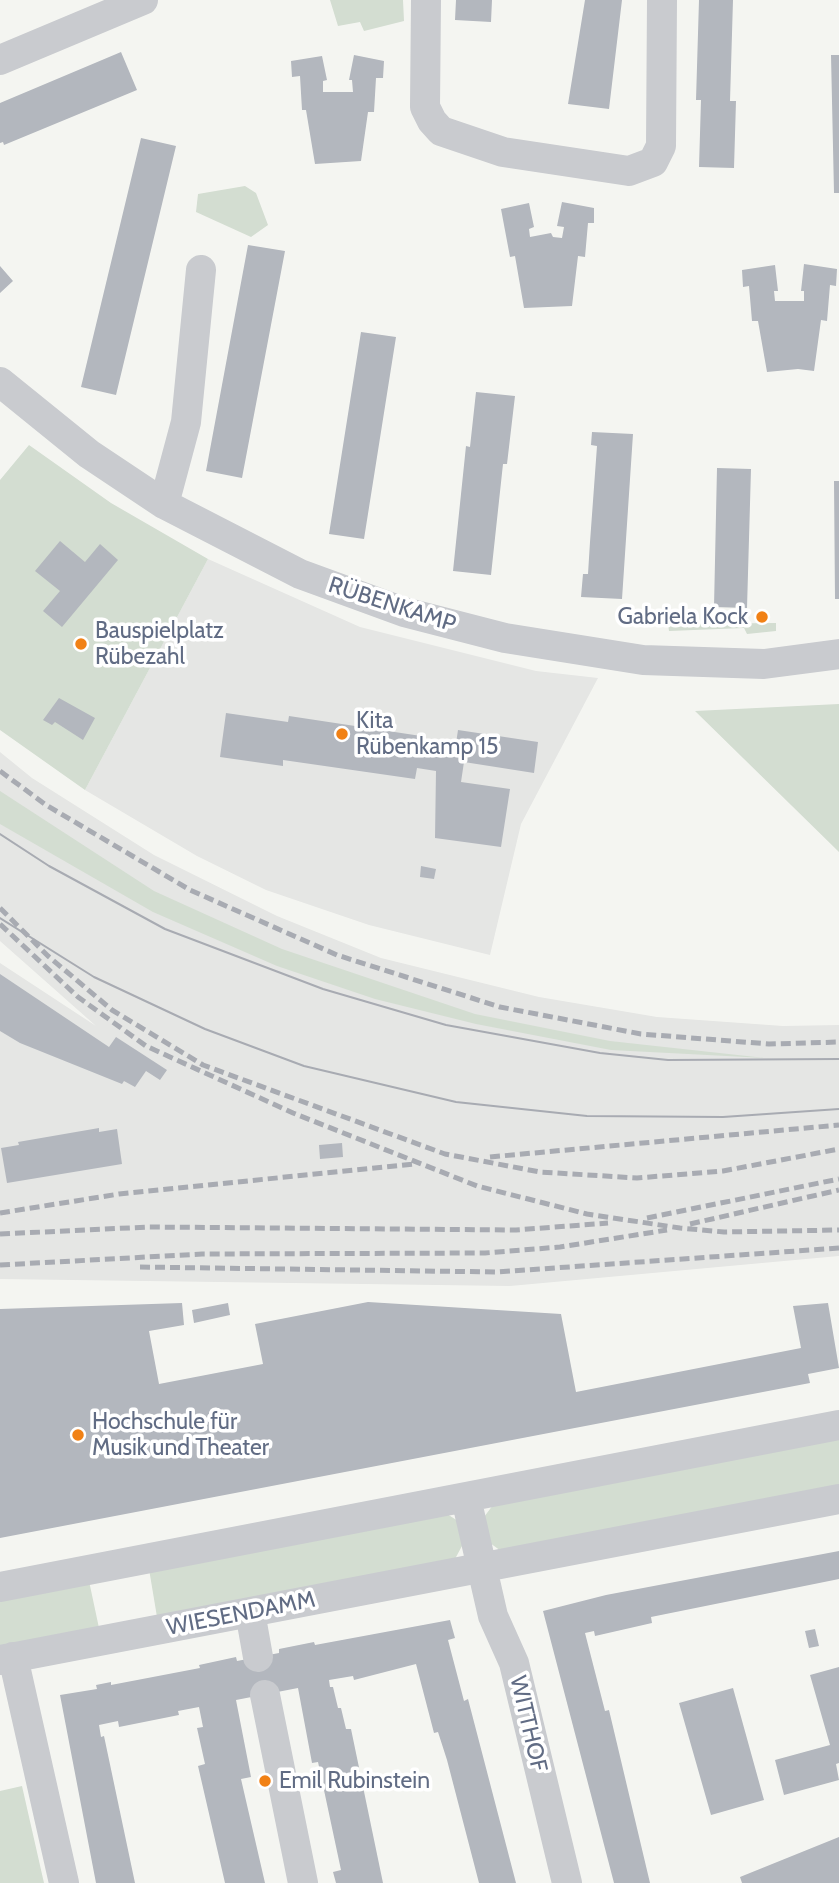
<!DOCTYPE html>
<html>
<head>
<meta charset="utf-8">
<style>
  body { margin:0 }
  canvas { display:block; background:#f4f5f1 }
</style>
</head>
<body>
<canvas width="839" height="1883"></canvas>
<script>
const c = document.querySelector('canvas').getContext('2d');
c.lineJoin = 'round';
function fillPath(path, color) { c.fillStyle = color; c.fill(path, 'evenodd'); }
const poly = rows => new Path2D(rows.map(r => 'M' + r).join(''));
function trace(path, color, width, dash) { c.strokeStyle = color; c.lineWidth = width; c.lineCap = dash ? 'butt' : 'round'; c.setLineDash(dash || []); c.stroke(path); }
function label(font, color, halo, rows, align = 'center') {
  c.font = font + ' Cabin,sans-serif'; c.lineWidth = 7; c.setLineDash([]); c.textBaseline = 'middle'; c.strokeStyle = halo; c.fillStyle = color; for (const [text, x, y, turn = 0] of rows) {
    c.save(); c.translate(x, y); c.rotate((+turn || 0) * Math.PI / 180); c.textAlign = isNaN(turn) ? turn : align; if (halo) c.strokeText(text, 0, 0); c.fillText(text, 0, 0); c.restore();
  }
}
fillPath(poly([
  [208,559,360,627,536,671,598,678,521,824,490,955,369,925,266,890,197,856,85,790],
  [0,752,32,778,154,855,277,916,381,958,539,997,657,1017,783,1026,839,1025,839,1256,510,1286,0,1279,0,963,96,1026,0,941]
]), '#e5e6e4');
fillPath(poly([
  [330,0,403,0,404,21,364,31,360,22,338,26],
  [245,186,256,193,268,225,251,237,196,212,198,194],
  [29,445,111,503,208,559,85,790,0,730,0,480],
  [776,623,776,631,747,634,744,628,669,631,668,624],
  [839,704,839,852,695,711],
  [0,791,154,891,282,949,475,1014,610,1041,765,1058,611,1050,476,1024,375,999,277,966,153,912,0,824],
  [839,1436,839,1486,501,1551,490,1543,484,1517,493,1505],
  [447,1514,458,1521,463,1544,455,1559,157,1617,149,1569],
  [89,1581,99,1628,0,1647,0,1598],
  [22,1786,44,1883,0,1883,0,1791]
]), '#d3ddd1');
fillPath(poly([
  [456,0,492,0,491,22,455,20],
  [585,0,622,0,609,109,568,104],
  [699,0,733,0,730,101,736,101,734,168,699,167,701,100,696,100],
  [121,52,137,90,4,145,3,142,0,143,0,103],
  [354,55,384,61,383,78,376,78,374,112,368,112,361,161,315,164,306,110,302,110,300,76,292,77,291,61,322,56,327,80,323,81,323,92,353,92,352,80,349,80],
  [831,55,839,55,839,193,834,193],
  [141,138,176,146,116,395,81,387],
  [562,202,594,208,594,223,588,223,585,257,578,256,572,306,524,308,515,256,510,257,501,209,529,203,534,227,529,229,530,237,551,233,553,237,562,238,564,227,557,226],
  [248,245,285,251,242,478,206,471],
  [804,264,837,269,836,286,830,285,827,321,821,320,814,371,798,369,767,372,758,321,752,321,749,286,743,287,742,270,775,265,778,291,774,291,775,301,804,301,804,291,801,291],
  [0,266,13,281,0,293],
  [361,332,396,337,364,539,329,534],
  [476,392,515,396,507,464,503,464,491,575,453,571,466,446,470,447],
  [592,432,633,434,622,599,581,597,583,574,588,574,590,542,597,446,591,445],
  [717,468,751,469,747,608,714,607],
  [834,481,839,481,839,599,835,599],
  [60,541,85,562,100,544,118,560,62,627,43,611,60,591,35,571],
  [59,698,95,718,83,740,55,722,52,725,43,720],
  [226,713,288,722,289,716,421,736,420,745,455,750,458,730,538,742,534,773,464,762,461,782,510,789,501,847,435,838,436,771,417,768,415,779,283,760,283,766,220,757],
  [421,866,436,869,434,879,420,877],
  [0,974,109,1047,116,1037,167,1070,160,1080,146,1071,135,1087,124,1081,122,1084,20,1043,0,1031],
  [99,1128,99,1132,117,1129,122,1164,7,1183,1,1148,19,1145,18,1142],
  [342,1143,343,1157,320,1159,319,1145],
  [368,1302,561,1314,576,1392,801,1348,793,1306,828,1303,839,1368,808,1374,810,1383,0,1538,0,1309,182,1303,184,1325,149,1331,159,1384,263,1364,255,1324],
  [228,1303,230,1315,194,1323,192,1310],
  [839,1551,839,1579,651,1617,652,1623,595,1636,594,1631,585,1633,605,1711,609,1710,650,1883,614,1883,543,1611,606,1595],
  [450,1620,455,1638,448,1640,464,1701,468,1699,516,1883,479,1883,447,1760,438,1732,434,1733,416,1664,354,1680,353,1676,329,1680,330,1687,333,1687,338,1708,341,1708,346,1729,351,1729,383,1883,336,1883,333,1872,341,1870,318,1762,312,1763,298,1688,236,1700,251,1777,241,1779,265,1883,225,1883,198,1766,205,1764,197,1728,203,1727,199,1707,178,1711,179,1715,119,1727,118,1721,99,1725,101,1737,104,1736,135,1883,96,1883,60,1695,97,1689,96,1685,111,1682,111,1685,200,1668,199,1665,236,1657,237,1661,279,1653,279,1649,314,1642,315,1645],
  [815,1629,819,1646,809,1648,805,1631],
  [839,1667,839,1763,836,1764,839,1780,784,1795,775,1760,830,1745,810,1675],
  [733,1688,764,1800,711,1815,679,1703],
  [839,1837,839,1883,742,1883,740,1877]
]), '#b3b7be');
trace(poly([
  [426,0,425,107,432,121,441,131,503,152,629,171,653,162,661,146,662,0],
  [0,60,143,0],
  [0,382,89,454,164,504,300,574,404,612,505,638,643,660,764,664,839,654],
  [164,504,186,422,201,270],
  [466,1498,493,1616,514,1663,567,1883],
  [0,1587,839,1425],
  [250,1612,258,1657],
  [13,1657,64,1883],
  [0,1660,839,1499],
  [265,1695,303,1883]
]), '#c9cbcf', 30);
trace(poly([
  [0,834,49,866,165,929,323,989,446,1025,600,1053,668,1060,839,1059],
  [0,918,94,977,205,1029,304,1066,456,1102,587,1116,723,1117,839,1109]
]), '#a8abb2', 2);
trace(poly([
  [0,771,46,805,190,890,337,955,500,1007,641,1034,769,1044,839,1042],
  [0,908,48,956,112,1010,203,1065,445,1154,540,1172,637,1178,723,1171,839,1149],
  [0,924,78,997,146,1046,293,1113,477,1186,587,1214,680,1228,724,1232,839,1230],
  [490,1157,839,1125],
  [0,1213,119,1194,414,1164],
  [647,1218,839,1179],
  [690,1224,839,1190],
  [0,1234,149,1227,516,1230,608,1223],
  [0,1265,202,1254,485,1253,560,1247,667,1230],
  [140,1267,497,1272,839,1248]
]), '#a8abb2', 5, [10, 5]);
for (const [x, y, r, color] of [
  [762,617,7,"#f18115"],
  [81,644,7,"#f18115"],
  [342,734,7,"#f18115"],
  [78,1435,7,"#f18115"],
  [265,1781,7,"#f18115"]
]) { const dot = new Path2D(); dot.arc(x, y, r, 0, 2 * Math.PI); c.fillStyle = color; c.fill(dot); trace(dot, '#fff', 2.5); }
label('23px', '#616c84', '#fff', [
  ["RÜBENKAMP",392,605,18],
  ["WIESENDAMM",241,1614,-11],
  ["WITTHOF",528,1724,77]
]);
label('23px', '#616c84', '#fff', [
  ["Gabriela Kock",748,617,"right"],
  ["Bauspielplatz",95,631],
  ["Rübezahl",95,657],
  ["Kita",356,721],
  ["Rübenkamp 15",356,747],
  ["Hochschule für",92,1422],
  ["Musik und Theater",92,1448],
  ["Emil Rubinstein",279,1781]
], 'left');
</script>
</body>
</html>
